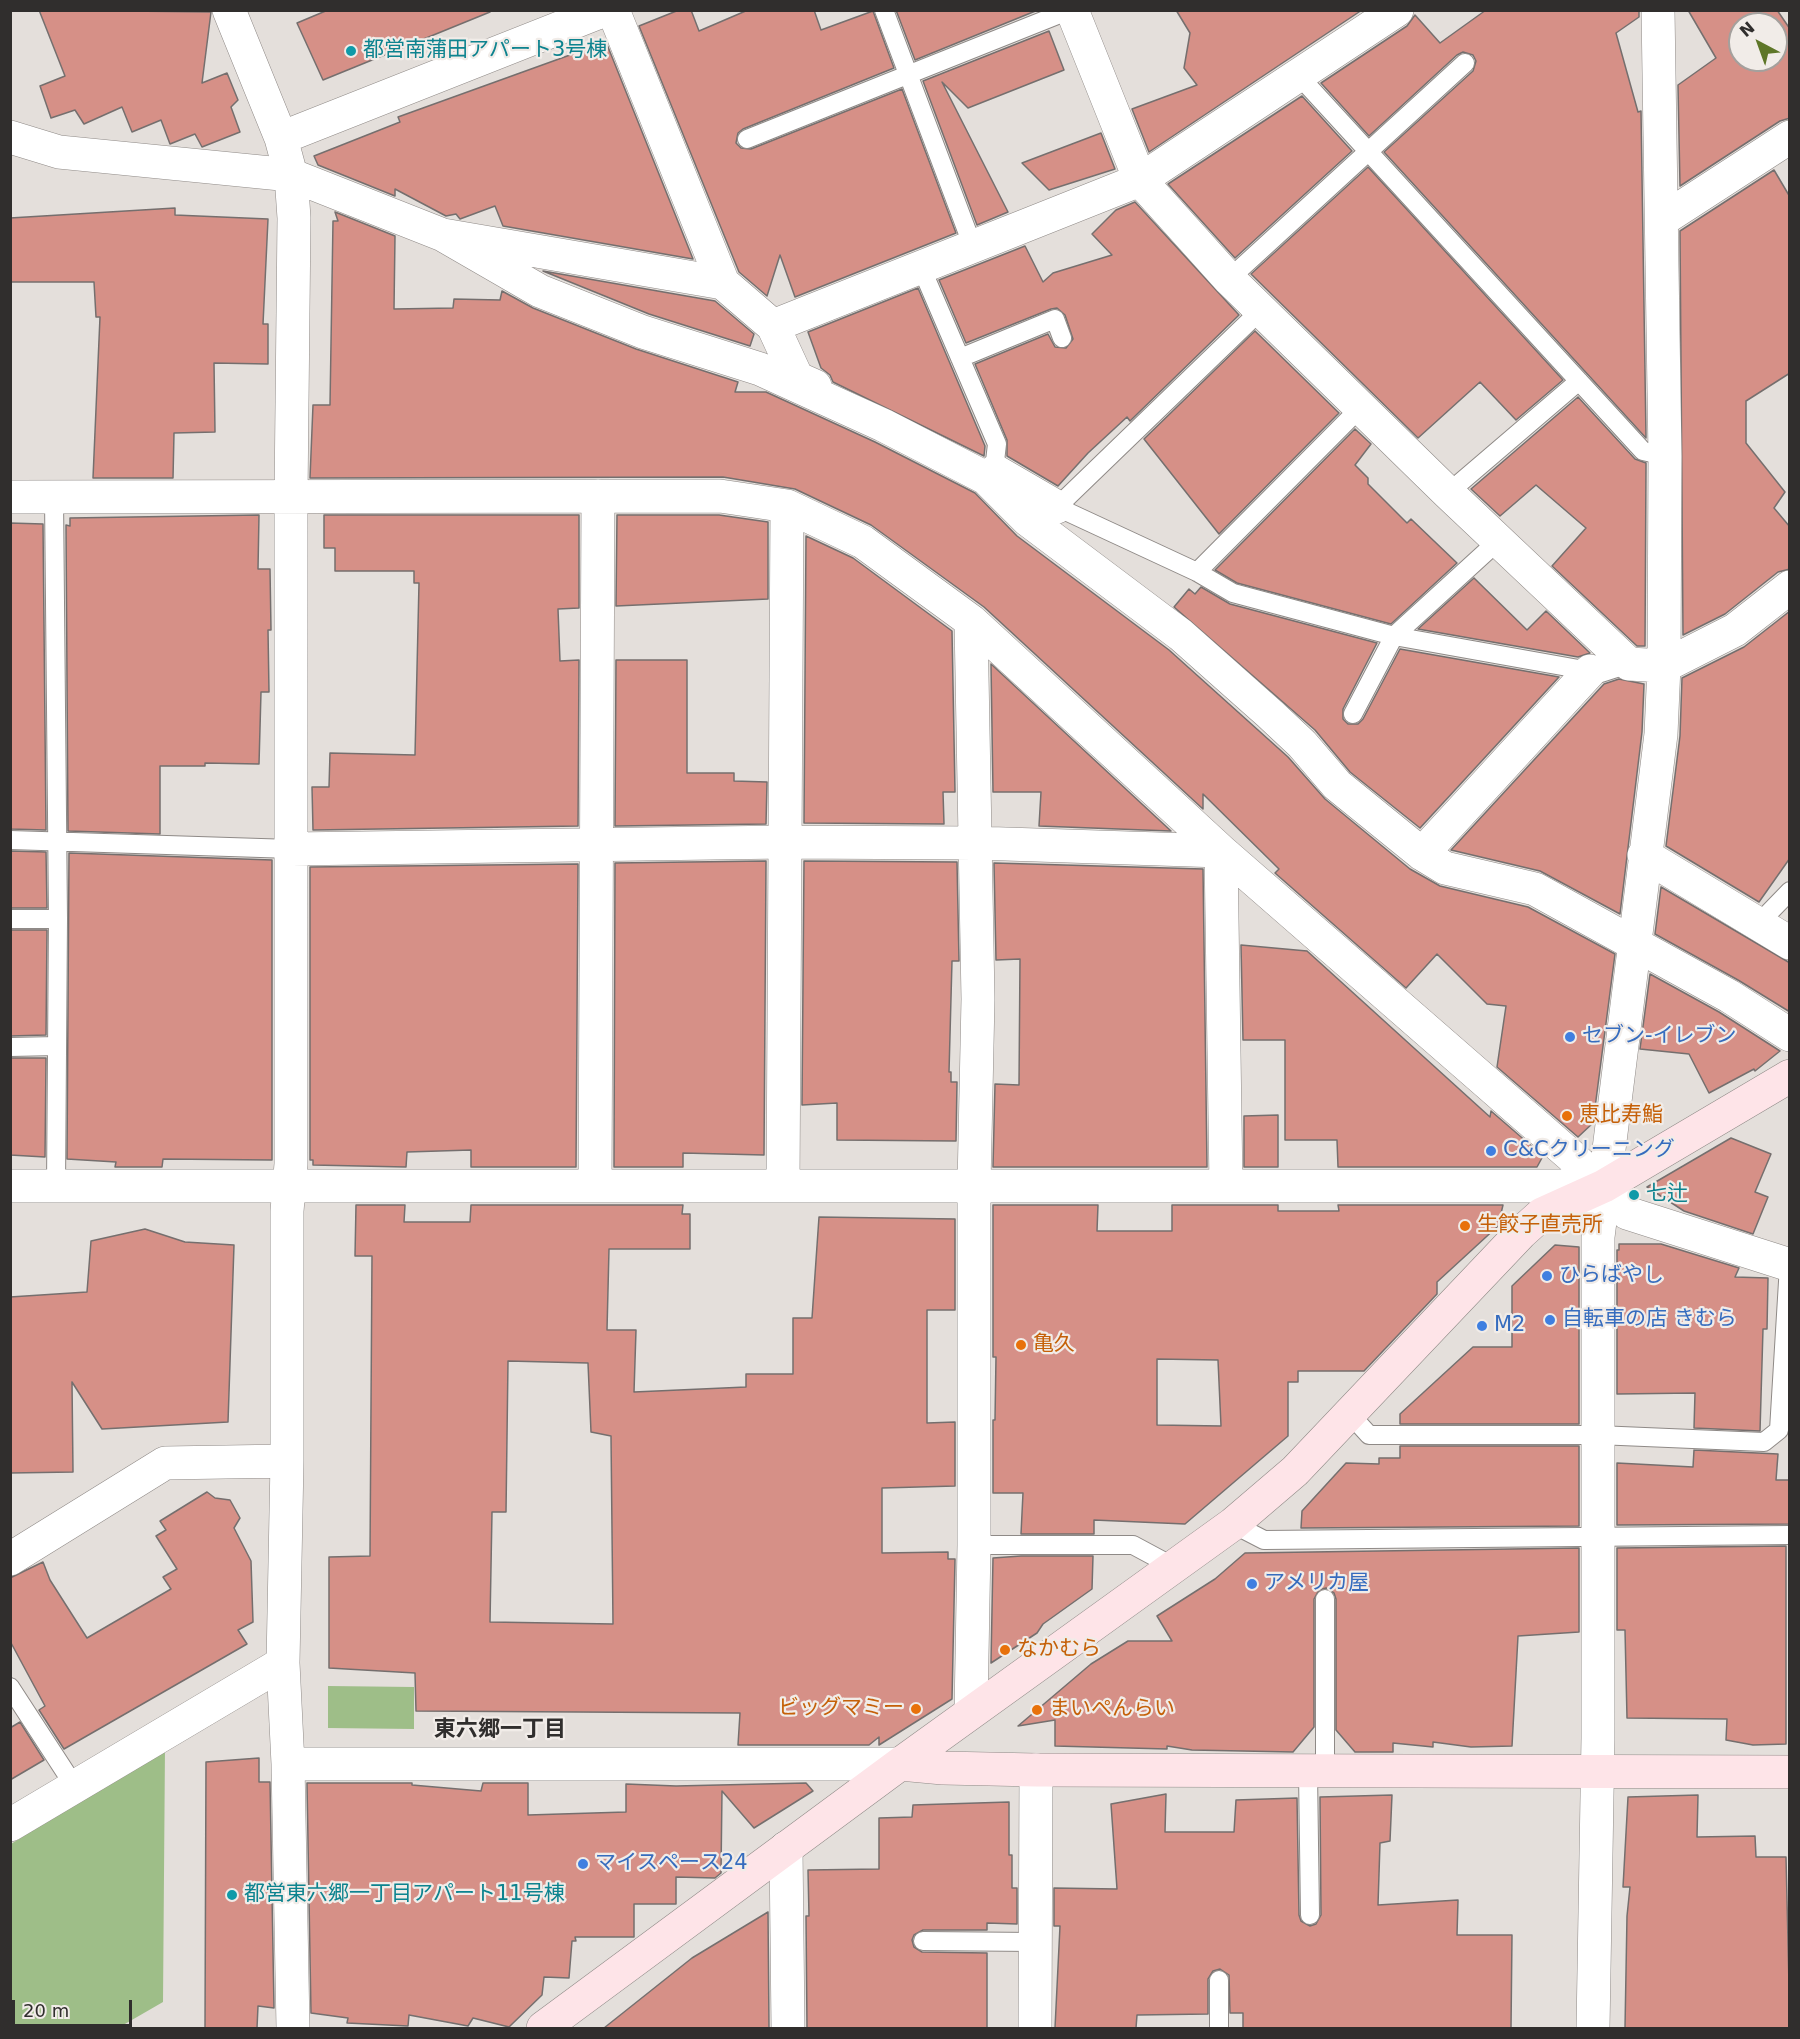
<!DOCTYPE html>
<html>
<head>
<meta charset="utf-8">
<style>
  body { margin:0 }
  #map { position:relative; width:1800px; height:2039px; overflow:hidden; background:#e4dfdb; font-family:"DejaVu Sans",sans-serif }
  canvas { display:block }
  .frame { position:absolute; inset:0; border:12px solid #302e2d; pointer-events:none }
  .north { position:absolute; left:1728px; top:12px; width:60px; height:60px; box-sizing:border-box; background:#f1ece8; border:2px solid #a4a09d; border-radius:50%; rotate:319deg; font-size:16px; font-weight:700; line-height:24px; text-align:center; color:#302e2d }
  .north::after { content:''; display:block; margin:auto; width:21px; height:27px; background:#5e7628; clip-path:polygon(50% 0,100% 100%,50% 72%,0 100%) }
  .scale { position:absolute; left:12px; top:2000px; width:120px; height:27px; box-sizing:border-box; border:3px solid #302e2d; border-top:0; padding-left:8px; font-size:18px; line-height:21px; white-space:nowrap; color:#302e2d; -webkit-text-stroke:4px #f1ece8; paint-order:stroke }
</style>
</head>
<body>
<div id="map">
<canvas width="1800" height="2039"></canvas>
<div class="frame"></div>
<div class="north">N</div>
<div class="scale">20 m</div>
</div>
<script>
const c = document.querySelector('canvas').getContext('2d');
c.lineJoin = 'round';
function fillPath(path, color) { c.fillStyle = color; c.fill(path, 'evenodd'); }
const poly = rows => new Path2D(rows.map(r => 'M' + r).join(''));
function trace(path, color, width, dash) { c.strokeStyle = color; c.lineWidth = width; c.lineCap = dash ? 'butt' : 'round'; c.setLineDash(dash || []); c.stroke(path); }
function label(font, color, halo, rows, align = 'center') {
  c.font = font + ' "DejaVu Sans","Noto Sans JP",sans-serif'; c.lineWidth = 4.5; c.setLineDash([]); c.textBaseline = 'middle'; c.strokeStyle = halo; c.fillStyle = color; for (const [text, x, y, turn = 0] of rows) {
    c.save(); c.translate(x, y); c.rotate((+turn || 0) * Math.PI / 180); c.textAlign = isNaN(turn) ? turn : align; if (halo) c.strokeText(text, 0, 0); c.fillText(text, 0, 0); c.restore();
  }
}
fillPath(poly([
  [328,1686,414,1687,414,1729,328,1728],
  [165,1747,163,2002,118,2028,11,2028,11,1844]
]), '#9ebe88');
const building = poly([
  [39,10,211,12,202,83,227,73,238,100,231,107,240,132,202,147,195,134,170,144,161,120,132,132,122,107,84,124,75,110,51,118,40,86,65,76,39,10],
  [328,10,490,10,490,12,323,80,297,23,328,10],
  [679,10,691,10,699,31,748,10,814,10,821,30,873,11,894,68,743,129,738,133,736,143,741,148,751,149,902,89,956,233,795,297,780,255,767,296,739,272,639,26,679,10],
  [896,10,1038,10,915,60,896,10],
  [1176,10,1362,10,1149,152,1132,109,1197,85,1184,68,1190,33,1176,10],
  [1486,10,1639,10,1639,17,1616,33,1638,112,1641,111,1646,438,1384,152,1473,71,1476,61,1473,55,1463,52,1457,55,1369,136,1321,83,1407,26,1415,15,1440,43,1486,10],
  [1688,10,1777,10,1790,29,1790,118,1780,121,1680,186,1678,85,1716,58,1688,10],
  [1740,24,1776,24,1776,60,1740,60,1740,24],
  [1049,31,1064,70,968,108,942,82,1008,212,977,225,923,81,1049,31],
  [606,42,693,259,503,226,495,206,460,219,456,214,446,216,395,189,395,196,318,165,314,156,400,122,398,117,606,42],
  [1302,96,1352,151,1235,258,1168,184,1302,96],
  [1101,133,1115,169,1049,190,1022,163,1101,133],
  [1368,167,1563,380,1516,420,1480,382,1418,438,1251,274,1368,167],
  [1774,170,1790,197,1790,373,1746,401,1746,443,1785,492,1774,508,1790,527,1790,569,1778,572,1725,614,1683,635,1680,231,1774,170],
  [1135,202,1239,315,1130,421,1127,417,1088,453,1058,486,1007,456,1007,440,975,364,1048,334,1055,347,1066,348,1073,339,1065,315,1057,308,1051,309,966,343,939,280,1025,246,1043,282,1053,273,1112,255,1092,234,1116,210,1135,202],
  [175,208,175,215,268,219,263,324,268,324,268,364,214,363,215,432,174,433,173,478,93,478,100,317,96,317,94,282,10,282,10,218,175,208],
  [335,212,395,236,394,309,453,308,454,299,500,300,502,291,533,308,636,349,738,382,735,392,766,392,875,442,975,493,1017,536,1169,650,1288,757,1325,799,1410,869,1440,886,1528,907,1615,954,1593,1123,1578,1137,1497,1067,1506,1006,1487,1004,1437,954,1406,988,1275,873,1279,869,1203,794,1203,809,984,607,871,525,795,489,723,477,310,478,313,405,330,405,333,221,338,221,335,212],
  [543,271,715,301,754,334,750,346,649,314,543,271],
  [918,288,985,446,984,456,833,382,830,375,821,368,808,332,918,288],
  [1255,331,1339,413,1219,534,1144,439,1255,331],
  [1578,397,1635,459,1646,463,1645,646,1637,646,1552,566,1586,528,1536,485,1500,516,1471,489,1578,397],
  [1355,429,1371,444,1355,465,1368,478,1368,484,1407,523,1411,519,1457,563,1391,624,1237,583,1215,570,1355,429],
  [259,515,258,569,270,569,271,630,268,630,269,692,261,692,259,764,205,763,205,766,160,766,160,834,68,831,66,525,70,526,70,518,259,515],
  [324,515,579,515,579,608,558,609,560,661,579,660,578,826,313,830,312,787,329,787,330,753,415,755,419,583,414,583,414,571,335,571,335,548,324,548,324,515],
  [617,515,719,515,768,522,768,599,616,606,617,515],
  [10,523,43,524,46,830,10,829,10,523],
  [806,536,853,558,952,631,955,792,943,792,944,824,804,823,806,536],
  [1474,578,1527,630,1546,611,1590,653,1578,657,1418,629,1474,578],
  [1201,587,1230,604,1377,643,1343,709,1343,719,1348,724,1358,724,1363,719,1400,649,1559,677,1420,828,1350,772,1315,730,1174,607,1189,589,1195,594,1201,587],
  [1790,611,1790,858,1759,902,1666,846,1680,736,1682,678,1744,647,1790,611],
  [616,660,687,660,687,773,734,773,734,781,767,782,766,824,615,826,616,660],
  [991,664,1171,831,1039,826,1041,792,993,792,991,664],
  [1619,679,1644,684,1642,732,1620,914,1540,871,1451,850,1604,684,1619,679],
  [10,851,46,852,47,908,10,908,10,851],
  [69,853,272,860,272,1160,163,1159,162,1167,115,1167,116,1162,67,1159,69,853],
  [766,861,764,1155,683,1153,683,1167,614,1167,615,863,766,861],
  [804,861,957,862,959,961,952,961,949,1072,951,1072,951,1082,957,1082,956,1141,837,1140,837,1103,802,1105,804,861],
  [994,863,1203,869,1207,1167,993,1167,995,1084,1019,1085,1020,959,996,960,994,863],
  [578,864,576,1167,471,1167,471,1150,407,1152,406,1167,313,1165,313,1160,310,1160,310,867,578,864],
  [1661,887,1790,963,1790,1012,1738,980,1655,934,1661,887],
  [10,930,47,930,46,1035,10,1036,10,930],
  [1241,945,1307,951,1490,1117,1491,1111,1543,1156,1537,1167,1338,1167,1337,1140,1285,1140,1285,1040,1243,1040,1241,945],
  [1650,974,1719,1012,1780,1051,1755,1071,1754,1069,1709,1093,1689,1054,1640,1049,1650,974],
  [10,1058,46,1058,45,1157,10,1155,10,1058],
  [1278,1115,1278,1167,1244,1167,1244,1116,1278,1115],
  [1731,1138,1771,1154,1755,1192,1768,1197,1753,1234,1684,1211,1647,1187,1731,1138],
  [356,1205,405,1205,404,1222,470,1222,471,1205,683,1205,682,1214,690,1214,690,1249,609,1249,607,1330,636,1330,634,1392,746,1387,746,1374,793,1374,793,1318,812,1318,819,1217,955,1219,955,1310,927,1310,927,1423,955,1422,955,1486,882,1488,882,1553,948,1552,948,1559,955,1559,952,1699,879,1745,879,1737,869,1745,738,1745,740,1713,416,1711,415,1673,329,1668,329,1557,370,1556,372,1256,355,1256,356,1205],
  [508,1361,588,1363,591,1432,611,1436,613,1624,490,1622,492,1512,506,1512,508,1361],
  [993,1205,1098,1205,1097,1231,1172,1231,1172,1205,1278,1205,1278,1211,1339,1211,1338,1205,1503,1205,1498,1226,1437,1282,1437,1294,1364,1371,1298,1371,1298,1382,1288,1382,1288,1436,1185,1524,1094,1520,1094,1534,1021,1534,1023,1493,993,1493,993,1420,995,1420,996,1357,993,1357,993,1205],
  [1157,1359,1218,1360,1221,1426,1157,1425,1157,1359],
  [145,1229,185,1242,234,1245,228,1422,102,1429,72,1382,73,1472,10,1473,10,1297,87,1292,91,1241,145,1229],
  [1619,1244,1661,1244,1739,1268,1735,1277,1768,1278,1767,1329,1763,1329,1760,1431,1694,1428,1695,1393,1617,1394,1617,1250,1619,1250,1619,1244],
  [1555,1245,1579,1247,1579,1424,1400,1424,1400,1414,1473,1347,1512,1347,1512,1286,1555,1245],
  [1400,1446,1579,1446,1579,1526,1301,1528,1302,1511,1346,1463,1379,1464,1379,1458,1400,1458,1400,1446],
  [1694,1450,1778,1454,1776,1480,1790,1480,1790,1524,1617,1525,1617,1463,1693,1467,1694,1450],
  [207,1492,215,1498,230,1500,240,1518,234,1528,251,1561,253,1622,238,1630,247,1644,64,1749,39,1710,45,1706,10,1641,10,1578,43,1562,50,1580,87,1638,171,1589,163,1577,177,1569,156,1536,166,1530,160,1521,207,1492],
  [1786,1546,1786,1744,1753,1745,1726,1740,1727,1719,1627,1718,1625,1630,1617,1630,1617,1548,1786,1546],
  [1579,1548,1579,1632,1518,1636,1512,1746,1471,1747,1433,1742,1433,1747,1393,1743,1393,1752,1355,1752,1336,1730,1336,1599,1334,1593,1326,1588,1319,1590,1314,1599,1314,1727,1293,1752,1192,1750,1167,1746,1167,1749,1055,1746,1055,1720,1018,1726,1091,1664,1128,1641,1172,1641,1157,1616,1215,1579,1245,1553,1579,1548],
  [1021,1556,1093,1556,1092,1589,1043,1624,1037,1633,991,1663,993,1558,1021,1556],
  [20,1722,44,1760,10,1780,10,1728,20,1722],
  [259,1758,259,1782,270,1782,274,2008,258,2006,257,2028,205,2028,206,1762,259,1758],
  [307,1783,412,1783,412,1785,481,1791,483,1783,528,1783,528,1815,626,1812,626,1784,676,1786,806,1783,813,1791,754,1828,722,1791,721,1873,715,1878,676,1877,676,1904,634,1904,634,1937,575,1937,576,1941,572,1941,569,1978,544,1977,542,1995,509,2027,473,2018,468,2026,409,2015,408,2026,347,2023,348,2018,311,2013,307,1783],
  [1166,1794,1165,1832,1234,1832,1236,1800,1297,1798,1299,1915,1301,1921,1310,1926,1316,1924,1321,1915,1320,1797,1392,1795,1390,1841,1380,1843,1378,1905,1458,1900,1457,1935,1512,1935,1511,2028,1243,2028,1243,2013,1230,2013,1229,1975,1220,1969,1213,1971,1208,1979,1208,2014,1137,2015,1136,2028,1055,2028,1060,1926,1054,1926,1054,1888,1117,1889,1111,1804,1166,1794],
  [1698,1795,1697,1837,1755,1836,1756,1857,1786,1857,1790,2028,1625,2028,1627,1916,1630,1887,1623,1887,1628,1797,1698,1795],
  [1009,1802,1009,1855,1012,1855,1012,1888,1017,1888,1017,1924,987,1923,987,1930,923,1930,914,1935,912,1940,914,1947,922,1952,987,1953,987,2028,807,2028,806,1916,809,1916,808,1870,879,1869,879,1818,912,1817,913,1805,1009,1802],
  [768,1912,769,2028,604,2028,692,1958,768,1912]
]);
fillPath(building, '#d69087');
trace(building, '#756f6e', 1.5);
const lane = poly([
  [884,10,973,247],
  [1300,77,1643,451,1665,456],
  [747,139,1070,10],
  [921,267,997,444,994,470],
  [1229,279,1465,63],
  [1261,310,1057,507,1197,572,1233,593,1394,636,1601,673,1629,664],
  [960,358,1055,319,1062,338],
  [1448,493,1579,381],
  [1197,572,1361,407],
  [1353,714,1394,636,1498,541],
  [10,840,292,849],
  [10,919,58,919,54,497],
  [1758,924,1790,891],
  [10,1047,57,1046],
  [56,1186,58,919],
  [1349,1413,1369,1435,1597,1435,1764,1442,1779,1430,1789,1265],
  [1233,1524,1264,1540,1790,1535],
  [974,1545,1133,1545,1174,1567],
  [10,1687,75,1787],
  [1308,1772,1310,1915],
  [1325,1772,1325,1599],
  [923,1941,1035,1942],
  [1219,2028,1219,1980]
]);
const street = poly([
  [229,10,281,138,291,175,294,218,291,497,291,1164,287,1211,287,1461,283,1663,288,1764,293,2028],
  [613,10,723,283],
  [1072,10,1140,180,1229,279,1448,493,1629,664,1664,666,1735,630,1790,587],
  [10,137,59,152,291,175,443,235,723,283,773,326,797,378,815,386],
  [281,138,605,10],
  [1662,220,1790,137],
  [443,235,540,291,643,332,760,369,883,425,986,478,1028,520,1181,635,1270,714,1302,744,1337,785,1422,854,1445,868,1535,889,1729,996,1790,1035],
  [773,326,1140,180,1397,10],
  [995,471,1057,507],
  [10,497,720,496,787,506,863,542,971,621,1221,851,1570,1155,1604,1186,1627,1213,1790,1265],
  [971,621,978,999,974,1185,974,1545,971,1712],
  [292,849,785,842,975,843,1221,851,1226,1186],
  [1422,854,1590,671],
  [1644,855,1790,943],
  [10,1186,1604,1186],
  [595,1186,598,496],
  [783,1186,787,506],
  [10,1559,165,1463,287,1461],
  [288,1764,900,1764],
  [10,1825,283,1663],
  [786,1848,788,2028],
  [1035,2028,1036,1770],
  [1593,2028,1598,1738,1598,1237,1661,734,1664,666,1665,456,1658,10]
]);
const secondary = poly([
  [900,1764,943,1768,1036,1770,1790,1772],
  [543,2028,900,1764,1233,1524,1295,1471,1521,1233,1542,1214,1604,1186,1790,1076]
]);
trace(lane, '#8f8a87', 20);
trace(street, '#8f8a87', 34);
trace(secondary, '#8f8a87', 34);
trace(lane, '#fff', 18);
trace(street, '#fff', 33);
trace(secondary, '#fee4e8', 33);
for (const [x, y, r, color] of [
  [351,51,6,"#0f9aa8"],
  [1570,1037,6,"#3f7fe0"],
  [1567,1116,6,"#e8710a"],
  [1491,1151,6,"#3f7fe0"],
  [1634,1195,6,"#0f9aa8"],
  [1465,1226,6,"#e8710a"],
  [1547,1276,6,"#3f7fe0"],
  [1550,1320,6,"#3f7fe0"],
  [1482,1326,6,"#3f7fe0"],
  [1021,1345,6,"#e8710a"],
  [1252,1584,6,"#3f7fe0"],
  [1005,1650,6,"#e8710a"],
  [916,1709,6,"#e8710a"],
  [1037,1710,6,"#e8710a"],
  [583,1864,6,"#3f7fe0"],
  [232,1895,6,"#0f9aa8"]
]) { const dot = new Path2D(); dot.arc(x, y, r, 0, 2 * Math.PI); c.fillStyle = color; c.fill(dot); trace(dot, '#f1ece8', 2); }
label('21px', '#0d838f', '#f1ece8', [
  ["都営南蒲田アパート3号棟",363,51],
  ["七辻",1646,1195],
  ["都営東六郷一丁目アパート11号棟",244,1895]
], 'left');
label('21px', '#366cbe', '#f1ece8', [
  ["セブン-イレブン",1582,1037],
  ["C&Cクリーニング",1503,1151],
  ["ひらばやし",1559,1276],
  ["自転車の店 きむら",1562,1320],
  ["M2",1494,1326],
  ["アメリカ屋",1264,1584],
  ["マイスペース24",595,1864]
], 'left');
label('21px', '#c56008', '#f1ece8', [
  ["恵比寿鮨",1579,1116],
  ["生餃子直売所",1477,1226],
  ["亀久",1033,1345],
  ["なかむら",1017,1650],
  ["ビッグマミー",904,1709,"right"],
  ["まいぺんらい",1049,1710]
], 'left');
label('bold 22px', '#302e2d', '#f1ece8', [
  ["東六郷一丁目",500,1730]
]);
</script>
</body>
</html>
